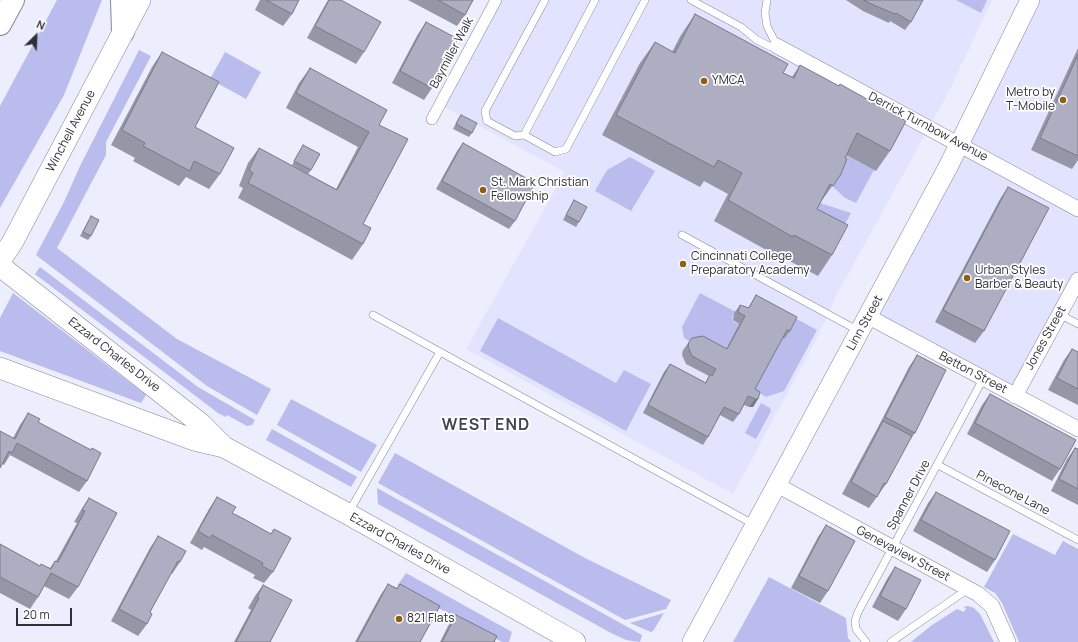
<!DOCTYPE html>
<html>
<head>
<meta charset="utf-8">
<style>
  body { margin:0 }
  #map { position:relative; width:1078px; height:642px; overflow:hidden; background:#ecedfd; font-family:Manrope,sans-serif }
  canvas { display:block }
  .north { position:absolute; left:16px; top:16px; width:40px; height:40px; -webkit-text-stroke:3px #fff; paint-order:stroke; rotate:24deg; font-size:11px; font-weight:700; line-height:16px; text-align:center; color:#2f2f37 }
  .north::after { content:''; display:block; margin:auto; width:14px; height:18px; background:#2f2f37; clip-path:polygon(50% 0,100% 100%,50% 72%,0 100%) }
  .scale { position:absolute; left:16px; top:608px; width:56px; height:18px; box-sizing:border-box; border:2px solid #2f2f37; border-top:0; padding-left:5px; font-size:12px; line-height:14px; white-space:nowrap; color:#2f2f37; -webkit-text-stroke:3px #fff; paint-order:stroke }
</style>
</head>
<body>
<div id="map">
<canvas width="1078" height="642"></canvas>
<div class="north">N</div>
<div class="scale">20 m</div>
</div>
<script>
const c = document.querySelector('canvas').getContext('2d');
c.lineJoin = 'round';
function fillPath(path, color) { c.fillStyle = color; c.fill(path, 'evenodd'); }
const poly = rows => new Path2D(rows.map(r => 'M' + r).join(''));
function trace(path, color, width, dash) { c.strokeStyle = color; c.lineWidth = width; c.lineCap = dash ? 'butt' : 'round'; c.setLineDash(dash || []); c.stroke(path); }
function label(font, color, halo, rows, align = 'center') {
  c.font = font + ' Manrope,sans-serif'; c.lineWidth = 3.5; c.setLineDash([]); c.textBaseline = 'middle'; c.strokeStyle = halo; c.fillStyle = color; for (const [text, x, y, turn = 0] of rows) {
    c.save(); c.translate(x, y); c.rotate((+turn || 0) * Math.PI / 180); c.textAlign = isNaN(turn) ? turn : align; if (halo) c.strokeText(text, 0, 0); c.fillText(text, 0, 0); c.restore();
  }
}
fillPath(poly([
  [501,0,992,0,948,93,836,296,818,336,733,494,466,349,565,172,444,107],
  [1030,0,1078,0,1078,280,1015,396,869,317]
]), '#e2e4ff');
fillPath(poly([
  [57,0,102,0,64,95,0,208,0,106],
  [956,0,987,0,981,13],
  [139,50,151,56,106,142,106,155,57,248,177,339,271,389,257,415,207,386,36,255,64,202,80,166],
  [225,52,261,72,246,99,210,79],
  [843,154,874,170,856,203,845,198,830,184],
  [630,157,655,171,631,211,595,191,607,170],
  [820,203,851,213,833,246,803,230],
  [40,267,198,387,255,420,252,425,247,426,227,415,226,417,218,413,35,274],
  [13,293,146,395,141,403,0,351,0,318],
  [700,293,738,313,734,313,732,318,734,322,739,324,721,358,684,338,682,327],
  [767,303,817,330,784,391,766,397,753,389,781,338,784,339],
  [498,318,616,383,624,370,651,384,626,431,480,351],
  [291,399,377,445,361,472,277,425],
  [761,403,770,408,771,411,756,439,745,433],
  [272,429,357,477,351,487,266,440],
  [395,453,585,558,671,600,666,609,625,620,378,483],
  [377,488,642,635,640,642,626,640,611,633,378,504],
  [1013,534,1055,555,1063,541,1078,549,1078,642,1019,642,1002,603,995,593,984,587],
  [406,573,512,632,509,642,502,642,397,586],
  [769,577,846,618,848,638,851,642,733,642],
  [968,606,974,608,980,614,994,642,911,642,932,625,957,609,964,612,966,608,963,607],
  [664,613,653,631,651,632,630,623]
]), '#b9bcec');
const service = poly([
  [545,0,485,111,487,121,515,136,524,135,555,152,566,149,645,0],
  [691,0,741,27,757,40,771,47,777,46,767,26,765,13,767,0],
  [524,135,595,0],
  [682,235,859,331],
  [1059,314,1078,324],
  [373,315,753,524],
  [938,465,1078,540],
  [349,512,440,352],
  [866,642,856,629,855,621,858,612,983,379],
  [891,642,968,589]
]);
const pedestrian = poly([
  [432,119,496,0]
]);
const minor = poly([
  [777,46,1078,209],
  [869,317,1078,429],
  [1015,396,1078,280],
  [777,485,978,594,992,606,1008,642]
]);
const tertiary = poly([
  [692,642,948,167,1030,0]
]);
const secondary = poly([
  [0,261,12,243,140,0],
  [0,266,201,424,224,447],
  [0,368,194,440,224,447,348,514,575,642]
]);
const motorway = poly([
  [122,0,123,32],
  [0,24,13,0]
]);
trace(service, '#868799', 8);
trace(pedestrian, '#868799', 12);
trace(minor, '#868799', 16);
trace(tertiary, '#868799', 20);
trace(secondary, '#868799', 22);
trace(motorway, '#868799', 24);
trace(service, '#fff', 7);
trace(pedestrian, '#fff', 11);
trace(minor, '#fff', 15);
trace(tertiary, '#fff', 19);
trace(secondary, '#fff', 21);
trace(motorway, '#fff', 22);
fillPath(poly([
  [260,0,299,0,292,14,283,26,255,10],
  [328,0,341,0,364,52,356,64,307,38,324,7],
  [408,0,473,0,465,15,457,26],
  [846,0,923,0,911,22,905,30,890,21,889,23,863,11],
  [695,14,783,73,792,77,800,65,890,151,876,171,846,155,845,158,841,174,820,203,817,209,832,255,818,276,780,256,779,257,714,221,728,194,704,181,700,187,602,135,640,63,655,42,672,52,681,35],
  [426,22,432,88,424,100,392,83,418,34],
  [1078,48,1078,160,1072,169,1031,150],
  [162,52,195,127,220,174,209,189,186,177,179,186,133,161,135,158,111,145,152,67],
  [310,68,379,125,363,224,363,244,352,260,238,198,243,188,239,186,248,163,259,148,336,189,358,147,286,108,299,83],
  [461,115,472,133,469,137,453,129,458,119],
  [463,143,515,221,509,229,436,189,457,151],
  [303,145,311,170,308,174,292,165],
  [1008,187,984,331,975,343,935,322,1000,199],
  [574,200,579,222,576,227,563,220],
  [91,216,91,236,88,240,80,236],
  [756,295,790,331,784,339,782,338,755,389,758,399,753,407,749,407,744,405,739,414,733,422,720,415,708,437,703,445,643,413,664,372,670,364,705,383,709,376,686,364,682,355,683,350,689,342,726,349,739,324,733,320,734,313,740,305,748,308],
  [1072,349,1078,352,1078,405,1048,390,1064,360],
  [917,355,915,433,909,441,886,484,869,508,842,494,877,429,909,367],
  [990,394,1060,469,1052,481,967,434,982,405],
  [28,413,38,422,87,481,79,492,10,455,4,465,2,464,13,438,20,425],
  [1075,448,1078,449,1078,505,1051,491,1067,459],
  [936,492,995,560,987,572,913,531,928,503],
  [217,497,232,513,271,534,274,529,273,572,264,583,253,578,255,575,204,547,202,550,190,543,209,509],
  [89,498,78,587,69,599,44,586,38,597,30,609,0,593,0,544,40,566,50,568,55,561,56,561,77,523,74,522,81,510],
  [826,525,828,591,820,603,791,588,818,537],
  [158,536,180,562,172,574,171,573,150,612,147,624,138,636,111,621,150,548],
  [895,567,906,609,898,621,872,607,887,579],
  [388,584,397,588,400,584,420,642,355,642,380,596],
  [263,585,270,642,234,642,251,610,248,608,255,596],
  [456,615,494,642,495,642,440,642,448,626]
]), '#9596a6');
fillPath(poly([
  [755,399,758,399,753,407,749,407]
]), '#797a87');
const building = poly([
  [266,0,299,0,292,14,266,0],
  [329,0,341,0,381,22,364,52,315,26,329,0],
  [438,0,473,0,465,15,438,0],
  [864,0,923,0,911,22,896,13,895,14,869,3,864,0],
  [695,14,788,64,783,73,794,78,800,65,839,86,840,84,906,121,890,151,857,133,845,158,847,159,841,174,833,186,830,184,817,209,848,225,832,255,794,235,793,237,728,200,742,173,718,160,714,167,616,115,655,42,675,53,695,14],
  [426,22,458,39,432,88,400,71,426,22],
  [162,52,219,82,195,127,234,148,220,174,194,161,190,171,143,146,145,143,122,130,162,52],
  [1078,55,1078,156,1040,138,1078,55],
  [310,68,387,110,379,125,408,139,363,224,371,228,363,244,248,183,253,173,249,170,259,148,337,190,369,132,296,93,310,68],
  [461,115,477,123,472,133,456,124,461,115],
  [463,143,535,183,515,221,442,181,463,143],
  [303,145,320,154,311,170,294,161,303,145],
  [1008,187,1049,208,984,331,943,310,1008,187],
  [574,200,587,207,579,222,566,215,574,200],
  [91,216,99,220,91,236,83,232,91,216],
  [756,295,797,317,790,331,787,330,755,389,760,392,758,399,755,399,748,396,739,414,724,407,708,437,648,405,670,364,706,383,710,374,712,376,716,369,692,356,688,347,689,342,692,338,703,336,727,349,745,316,738,312,740,305,749,308,756,295],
  [1072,349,1078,352,1078,389,1057,378,1072,349],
  [917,355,946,370,915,433,885,417,917,355],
  [990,394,1076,440,1060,469,975,423,990,394],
  [28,413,40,419,38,422,91,450,92,448,101,453,87,481,17,443,12,453,9,451,0,468,0,431,15,439,28,413],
  [883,421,912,436,886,484,884,483,877,497,851,482,883,421],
  [1075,448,1078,449,1078,489,1059,479,1075,448],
  [936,492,1010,531,995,560,921,520,936,492],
  [217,497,236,507,232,513,244,519,271,534,274,529,291,538,273,572,262,566,263,563,212,535,210,538,198,531,217,497],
  [89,498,117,513,78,587,51,573,38,597,0,577,0,544,40,566,41,564,51,569,55,561,58,562,85,511,82,510,89,498],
  [826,525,855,541,828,591,799,576,826,525],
  [158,536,186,551,180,562,178,561,150,612,152,614,147,624,119,609,158,536],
  [895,567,921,580,906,609,880,596,895,567],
  [388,584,397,589,400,584,440,606,420,642,357,642,388,584],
  [263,585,292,600,270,642,236,642,259,598,257,597,263,585],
  [456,615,497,636,494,642,495,642,442,642,456,615]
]);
fillPath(building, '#adaec1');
trace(building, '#797a87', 1);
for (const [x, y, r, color] of [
  [704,81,4,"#91600f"],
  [1063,100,4,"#91600f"],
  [483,190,4,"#91600f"],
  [683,264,4,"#91600f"],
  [967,278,4,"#91600f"],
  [399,619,4,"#91600f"]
]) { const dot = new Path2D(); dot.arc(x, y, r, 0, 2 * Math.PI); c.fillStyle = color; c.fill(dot); trace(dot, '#fff', 1.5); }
label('12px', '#2f2f37', '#fff', [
  ["Baymiller Walk",452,53,-62],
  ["Derrick Turnbow Avenue",928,127,28],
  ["Winchell Avenue",71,131,-62],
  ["Linn Street",865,323,-61],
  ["Jones Street",1046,338,-61],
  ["Ezzard Charles Drive",114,355,38],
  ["Betton Street",973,373,28],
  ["Pinecone Lane",1013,493,28],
  ["Spanner Drive",909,495,-62],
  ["Ezzard Charles Drive",400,544,29],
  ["Genevaview Street",903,554,28]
]);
label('12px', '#2f2f37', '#fff', [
  ["YMCA",712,81],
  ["Metro by",1055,93,"right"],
  ["T-Mobile",1055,107,"right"],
  ["St. Mark Christian",491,183],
  ["Fellowship",491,197],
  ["Cincinnati College",691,257],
  ["Preparatory Academy",691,271],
  ["Urban Styles",975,271],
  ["Barber & Beauty",975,285],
  ["821 Flats",407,619]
], 'left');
c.letterSpacing = '1px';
label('bold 16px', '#424353', '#fff', [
  ["WEST END",486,426]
]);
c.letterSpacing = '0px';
</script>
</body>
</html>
